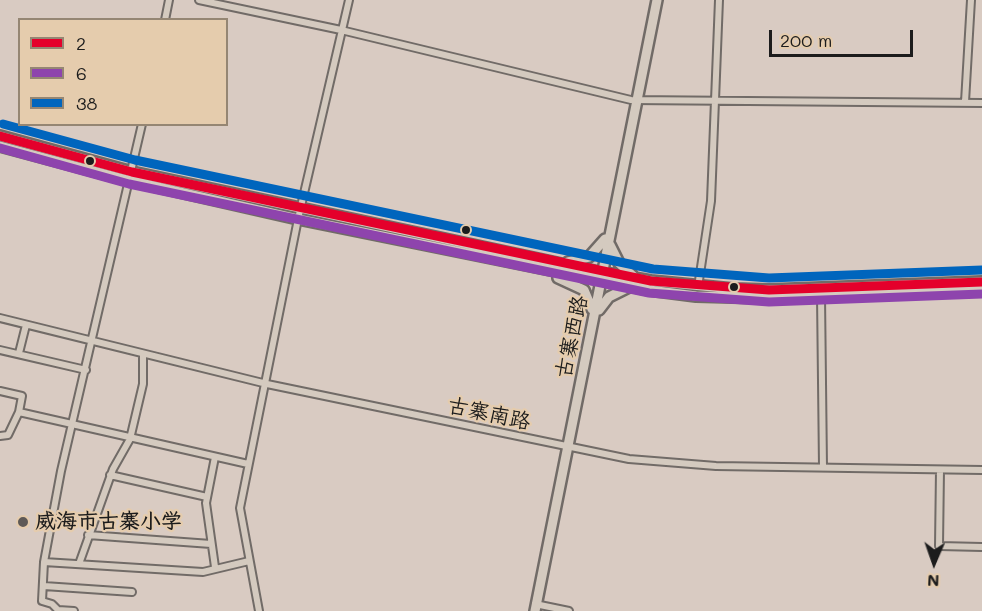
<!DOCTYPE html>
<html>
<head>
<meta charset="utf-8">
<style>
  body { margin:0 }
  #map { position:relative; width:982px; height:611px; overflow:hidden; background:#d9cbc2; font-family:Mali,sans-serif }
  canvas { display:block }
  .legend { position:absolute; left:18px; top:18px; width:210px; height:108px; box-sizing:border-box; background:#e5ccad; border:2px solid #958673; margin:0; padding:8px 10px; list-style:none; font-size:18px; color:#1c1c1c }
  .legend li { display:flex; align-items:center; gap:12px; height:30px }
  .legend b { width:30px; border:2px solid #958673 }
  .north { position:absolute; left:904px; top:533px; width:60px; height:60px; -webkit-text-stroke:4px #e5ccad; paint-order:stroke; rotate:182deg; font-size:16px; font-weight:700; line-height:24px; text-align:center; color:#1c1c1c }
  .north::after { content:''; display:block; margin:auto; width:21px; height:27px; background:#1c1c1c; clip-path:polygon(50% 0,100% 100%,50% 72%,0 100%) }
  .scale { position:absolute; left:769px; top:30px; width:144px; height:27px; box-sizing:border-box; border:3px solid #1c1c1c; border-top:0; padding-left:8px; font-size:18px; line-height:21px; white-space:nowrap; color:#1c1c1c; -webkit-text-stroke:4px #e5ccad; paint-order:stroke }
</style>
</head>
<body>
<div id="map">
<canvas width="982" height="611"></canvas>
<ul class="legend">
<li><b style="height:8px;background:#e4002b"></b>2</li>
<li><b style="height:8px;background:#8e44ad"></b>6</li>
<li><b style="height:8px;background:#0065bd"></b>38</li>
</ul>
<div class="north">N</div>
<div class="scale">200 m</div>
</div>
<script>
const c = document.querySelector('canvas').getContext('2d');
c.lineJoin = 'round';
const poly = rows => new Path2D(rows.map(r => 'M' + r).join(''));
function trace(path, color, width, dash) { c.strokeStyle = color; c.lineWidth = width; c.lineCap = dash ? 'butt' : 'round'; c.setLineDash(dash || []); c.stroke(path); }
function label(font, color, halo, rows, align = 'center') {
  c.font = font + ' Mali,"LXGW WenKai TC",sans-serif'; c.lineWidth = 4.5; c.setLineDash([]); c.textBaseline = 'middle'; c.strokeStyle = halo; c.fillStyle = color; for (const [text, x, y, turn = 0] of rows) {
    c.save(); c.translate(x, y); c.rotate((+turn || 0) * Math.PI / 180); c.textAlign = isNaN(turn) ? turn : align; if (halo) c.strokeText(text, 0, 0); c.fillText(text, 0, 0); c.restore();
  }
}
const minor = poly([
  [199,0,341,30,631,100,982,103],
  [165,20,169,0],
  [965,102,971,0],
  [698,287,711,201,719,0],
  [821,296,823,467],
  [0,318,267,384,629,459,716,466,982,470],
  [0,350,86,370],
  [19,353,26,325],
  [0,391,22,396,19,412,248,464],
  [0,436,8,435,19,412],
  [940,470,939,546,982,547],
  [110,475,207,497],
  [88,535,211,544],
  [44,562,203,572,249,561],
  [79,564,113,469,130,439,143,384,143,354],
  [215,567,206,503,215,457],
  [44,586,132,592],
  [535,604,569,611],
  [74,611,58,610,52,604,42,601,44,562,61,471,142,124],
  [259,611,240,508,298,219,349,0]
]);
const primary = poly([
  [0,136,132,172,599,272,651,281,733,289,769,290,982,282],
  [0,146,131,181,298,219,649,290,696,296,768,298,982,290],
  [610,245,619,263,633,276],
  [568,262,589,257,605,239],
  [558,278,584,290,592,309],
  [599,310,609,297,629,287],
  [535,611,657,0]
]);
trace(minor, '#716b67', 10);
trace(primary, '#716b67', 14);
trace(minor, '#d4cabf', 6);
trace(primary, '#d4cabf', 9);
trace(poly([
  [0,136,132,172,651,281,769,290,982,282]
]), '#e4002b', 9);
trace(poly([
  [0,148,129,184,649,293,769,302,982,294]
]), '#8e44ad', 9);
trace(poly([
  [3,124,135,160,653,269,769,278,982,270]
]), '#0065bd', 9);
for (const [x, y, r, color] of [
  [90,161,5,"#1c1c1c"],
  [466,230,5,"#1c1c1c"],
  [734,287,5,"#1c1c1c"],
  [23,522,6,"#5e5956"]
]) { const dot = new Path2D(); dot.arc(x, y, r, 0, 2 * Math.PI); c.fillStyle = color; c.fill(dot); trace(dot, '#e5ccad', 2); }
label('21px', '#1c1c1c', '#e5ccad', [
  ["古寨西路",572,337,-78],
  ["古寨南路",489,414,12]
]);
label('bold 21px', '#1c1c1c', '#e5ccad', [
  ["威海市古寨小学",35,522]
], 'left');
</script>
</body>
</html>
